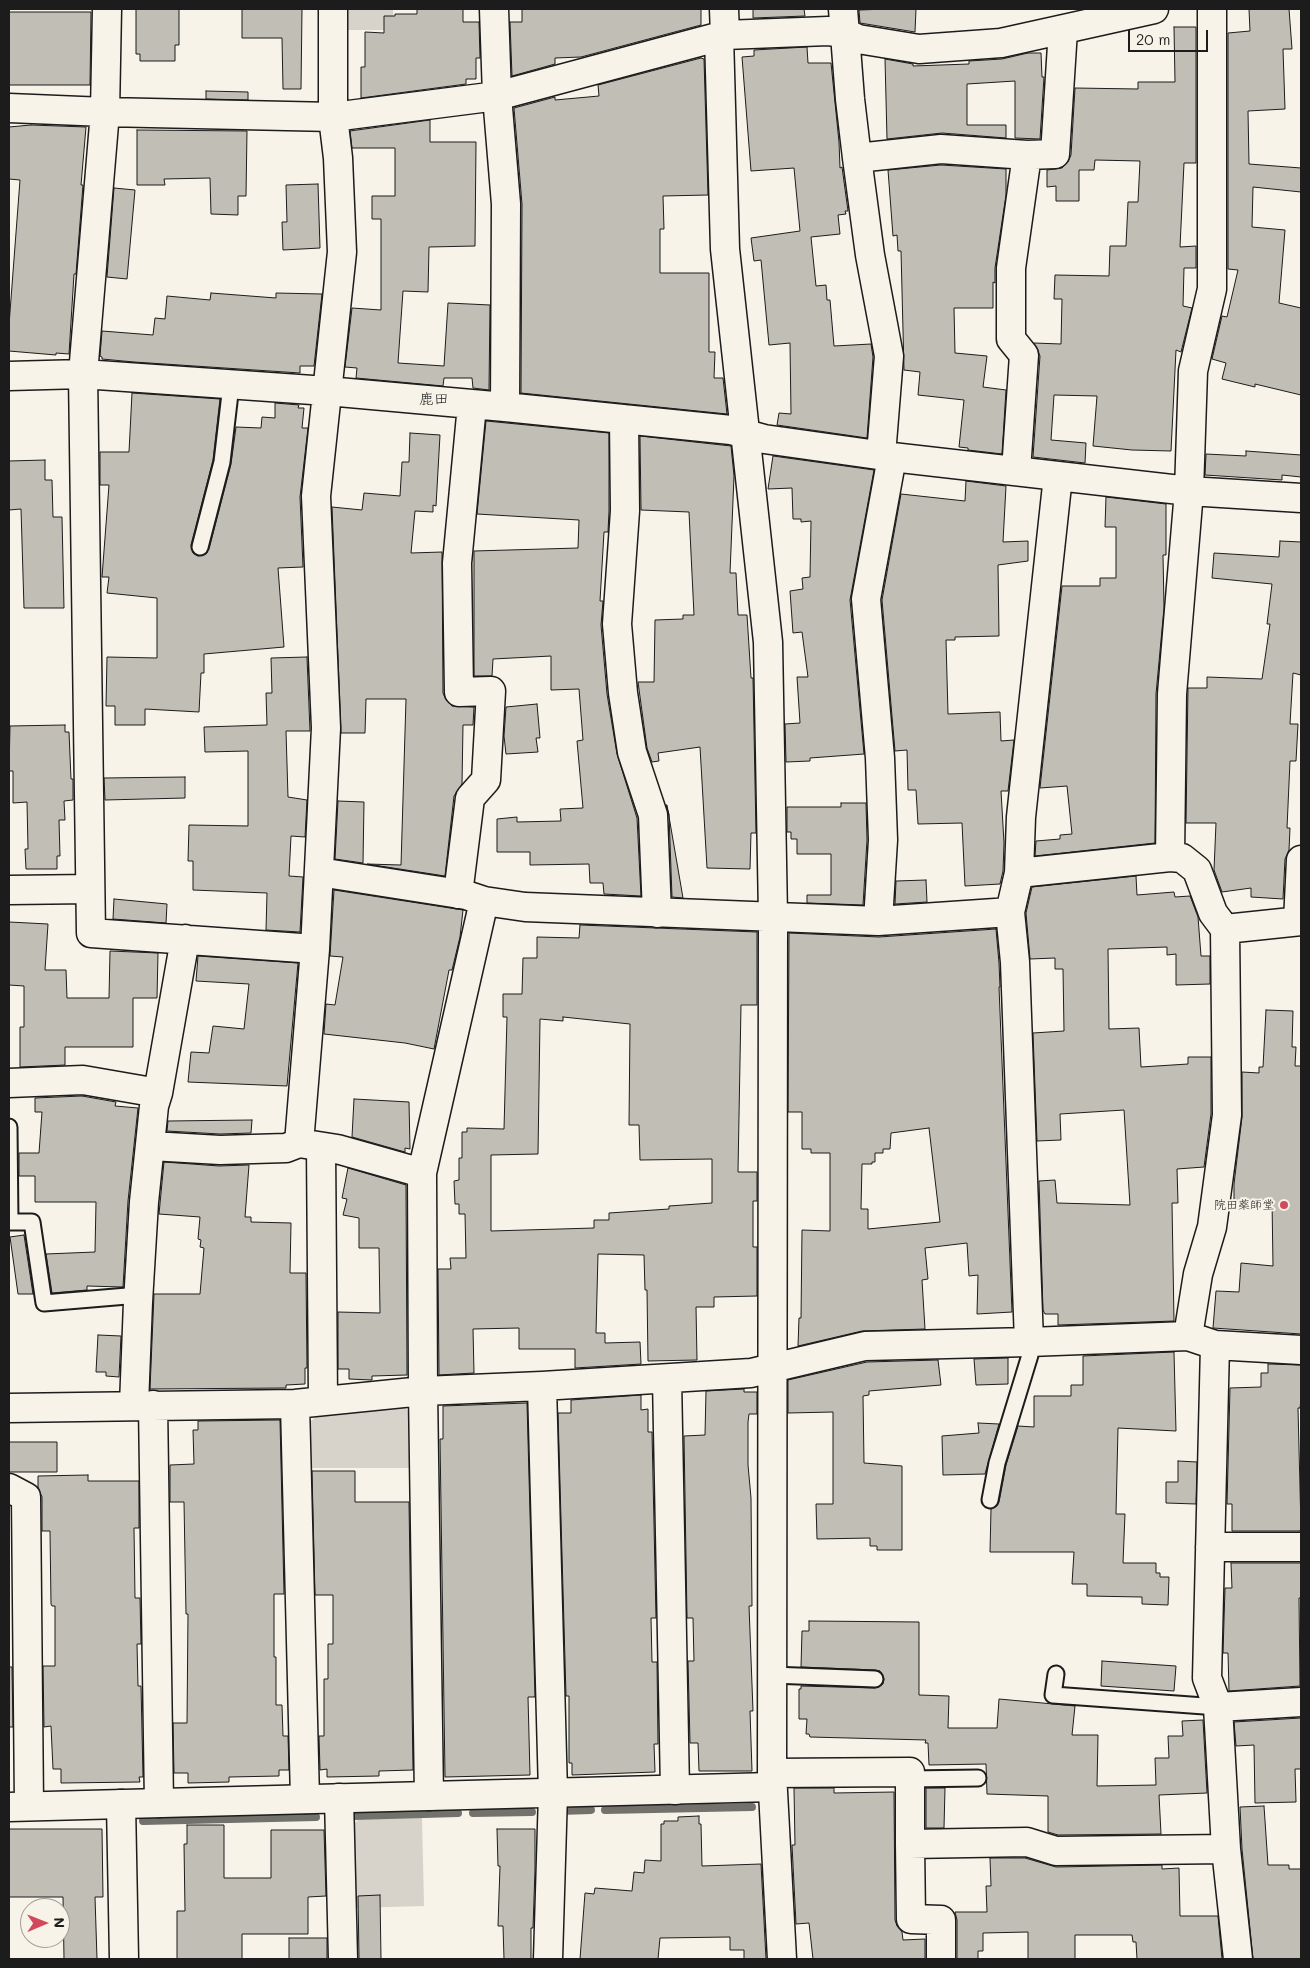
<!DOCTYPE html>
<html>
<head>
<meta charset="utf-8">
<style>
  body { margin:0 }
  #map { position:relative; width:1310px; height:1968px; overflow:hidden; background:#f7f3e8; font-family:Mali,sans-serif }
  canvas { display:block }
  .frame { position:absolute; inset:0; border:10px solid #1c1c1c; pointer-events:none }
  .north { position:absolute; left:20px; top:1898px; width:50px; height:50px; box-sizing:border-box; background:#f7f3e8; border:1px solid #9f9d96; border-radius:50%; rotate:89deg; font-size:14px; font-weight:700; line-height:20px; text-align:center; color:#1c1c1c }
  .north::after { content:''; display:block; margin:auto; width:18px; height:22px; background:#d1495b; clip-path:polygon(50% 0,100% 100%,50% 72%,0 100%) }
  .scale { position:absolute; left:1128px; top:30px; width:80px; height:22px; box-sizing:border-box; border:2px solid #1c1c1c; border-top:0; padding-left:6px; font-size:15px; line-height:18px; white-space:nowrap; color:#1c1c1c; -webkit-text-stroke:4px #f7f3e8; paint-order:stroke }
</style>
</head>
<body>
<div id="map">
<canvas width="1310" height="1968"></canvas>
<div class="frame"></div>
<div class="north">N</div>
<div class="scale">20 m</div>
</div>
<script>
const c = document.querySelector('canvas').getContext('2d');
c.lineJoin = 'round';
function fillPath(path, color) { c.fillStyle = color; c.fill(path, 'evenodd'); }
const poly = rows => new Path2D(rows.map(r => 'M' + r).join(''));
function trace(path, color, width, dash) { c.strokeStyle = color; c.lineWidth = width; c.lineCap = dash ? 'butt' : 'round'; c.setLineDash(dash || []); c.stroke(path); }
function label(font, color, halo, rows, align = 'center') {
  c.font = font + ' Mali,"Klee One",sans-serif'; c.lineWidth = 4; c.setLineDash([]); c.textBaseline = 'middle'; c.strokeStyle = halo; c.fillStyle = color; for (const [text, x, y, turn = 0] of rows) {
    c.save(); c.translate(x, y); c.rotate((+turn || 0) * Math.PI / 180); c.textAlign = isNaN(turn) ? turn : align; if (halo) c.strokeText(text, 0, 0); c.fillText(text, 0, 0); c.restore();
  }
}
fillPath(poly([
  [343,9,393,9,394,30,343,30],
  [404,1406,410,1413,412,1468,311,1468,311,1421,318,1415],
  [422,1817,424,1906,354,1908,352,1826,359,1819]
]), '#d7d3cb');
trace(poly([
  [605,1810,752,1807],
  [560,1811,591,1810],
  [473,1813,532,1812],
  [354,1816,458,1813],
  [143,1821,316,1817]
]), '#72716c', 8);
const building = poly([
  [136,9,179,9,179,45,175,45,175,61,140,61,140,54,136,54,136,9],
  [242,9,302,9,301,89,283,89,282,38,242,38,242,9],
  [417,9,463,9,463,22,479,22,480,58,476,58,476,79,466,79,466,84,361,98,361,67,365,67,365,32,384,33,384,16,395,16,395,14,417,14,417,9],
  [522,9,701,9,701,25,581,57,555,58,555,64,512,76,510,22,522,22,522,9],
  [753,9,804,9,805,16,753,18,753,9],
  [888,9,916,9,915,32,860,23,859,10,888,9],
  [1249,9,1289,9,1292,49,1283,49,1285,109,1248,111,1249,164,1301,168,1301,192,1253,187,1252,227,1285,230,1279,303,1301,308,1301,395,1255,384,1255,387,1222,379,1226,363,1212,359,1222,316,1227,317,1238,270,1228,269,1228,33,1250,31,1249,9],
  [9,12,91,12,90,85,9,85,9,12],
  [1174,27,1196,27,1196,163,1184,163,1180,247,1196,246,1196,268,1184,268,1183,306,1192,308,1181,352,1176,350,1171,451,1132,450,1093,446,1097,396,1054,395,1051,440,1086,443,1085,463,1033,457,1040,356,1034,343,1061,344,1062,299,1054,299,1055,275,1109,276,1110,246,1126,246,1128,202,1138,202,1140,161,1095,160,1094,170,1079,170,1079,201,1056,201,1056,186,1047,187,1047,170,1062,168,1068,162,1071,155,1075,88,1138,89,1138,82,1175,82,1174,27],
  [807,47,808,63,831,63,839,142,840,168,842,167,848,211,845,211,846,214,838,215,840,234,811,237,816,286,826,285,827,300,830,300,834,346,871,344,873,357,867,438,777,425,779,413,791,414,790,343,769,345,761,260,754,261,751,238,800,231,794,168,751,171,742,57,754,56,754,50,807,47],
  [1028,53,1041,53,1042,77,1044,77,1040,139,1015,138,1015,81,967,84,967,125,1006,125,1006,138,942,133,887,139,885,59,913,64,913,66,969,64,969,61,1002,59,1028,53],
  [701,58,704,59,708,195,663,196,664,229,660,229,660,273,709,273,709,352,715,352,714,378,723,378,727,414,521,393,522,204,514,108,555,97,555,100,599,96,598,85,701,58],
  [206,91,248,92,248,100,206,99,206,91],
  [430,120,430,142,476,142,475,246,429,247,428,292,403,291,398,363,444,366,448,303,490,305,489,390,473,388,472,378,444,378,443,386,356,378,357,368,345,367,352,308,381,310,381,219,372,219,372,196,395,196,395,148,352,148,350,131,430,120],
  [31,125,86,127,81,185,83,185,76,274,74,274,69,354,56,353,56,355,9,351,9,325,20,180,9,179,9,127,31,125],
  [137,130,247,131,246,196,238,196,238,215,211,214,210,178,164,179,165,185,137,185,137,130],
  [941,165,1006,169,1006,195,995,268,995,283,993,282,993,308,954,308,955,353,987,356,983,387,1006,390,1002,454,968,450,968,448,959,447,964,400,918,395,920,372,904,370,901,251,898,251,897,235,893,236,888,170,941,165],
  [318,184,320,248,283,250,282,222,287,222,286,185,318,184],
  [114,188,135,190,127,279,107,277,114,188],
  [211,293,276,298,276,293,322,294,314,366,300,366,300,373,134,362,102,359,102,357,100,356,102,331,153,335,155,318,165,319,167,296,210,300,211,293],
  [132,393,220,399,213,460,191,545,193,553,198,556,206,554,209,549,231,464,236,427,261,428,262,417,275,418,275,403,299,405,298,408,304,408,302,428,308,428,300,497,303,567,278,568,284,647,204,654,204,673,201,673,199,712,145,709,145,725,115,725,115,706,106,706,107,657,157,658,157,598,107,593,109,577,102,577,109,485,100,485,100,452,129,452,132,393],
  [486,421,609,433,609,511,608,532,604,532,600,601,603,601,601,625,607,694,617,754,637,818,641,896,604,894,603,883,590,883,589,864,530,865,530,852,497,852,497,819,517,817,517,822,561,821,560,809,583,808,577,741,583,740,579,689,551,690,551,656,493,659,492,676,474,676,474,551,578,548,579,520,477,514,486,421],
  [410,433,440,435,436,506,433,505,433,512,415,511,411,553,442,552,443,693,446,700,452,706,474,707,473,725,463,725,462,784,454,796,445,876,367,864,401,865,406,699,366,699,365,733,341,733,332,507,362,510,364,493,400,496,402,462,409,462,410,433],
  [640,436,731,446,734,476,730,573,736,573,738,615,747,615,751,678,753,678,756,833,751,833,750,869,707,868,700,747,658,753,659,761,652,762,647,748,638,682,654,682,655,620,683,619,683,615,694,615,689,512,641,510,640,436],
  [1246,451,1301,455,1301,477,1282,475,1282,480,1205,475,1206,454,1246,456,1246,451],
  [773,456,874,470,850,600,864,754,810,758,810,761,786,762,785,724,800,723,797,677,808,677,802,632,793,633,790,591,803,589,802,578,810,577,811,521,801,522,801,519,793,519,792,488,768,489,773,456],
  [45,460,45,480,52,480,53,517,62,517,64,608,24,608,21,509,9,510,9,461,45,460],
  [966,481,1006,486,1003,542,1028,541,1028,561,998,565,999,636,955,637,955,640,946,640,948,714,1000,712,1001,741,1014,740,1008,791,1001,791,1004,843,1003,871,1000,884,965,886,962,823,918,824,916,790,908,790,907,750,895,751,882,600,901,494,965,501,966,481],
  [1106,497,1166,504,1166,555,1163,555,1164,608,1156,694,1155,843,1035,856,1036,841,1060,839,1060,835,1072,834,1067,786,1040,788,1062,586,1100,586,1100,578,1116,578,1116,527,1105,527,1106,497],
  [1280,541,1301,542,1301,675,1293,673,1290,724,1298,724,1296,761,1290,761,1287,828,1290,828,1289,850,1285,859,1283,899,1251,897,1251,888,1222,892,1214,870,1216,823,1186,823,1188,688,1207,688,1207,677,1262,679,1270,624,1267,624,1272,584,1212,578,1214,553,1279,557,1280,541],
  [307,657,310,731,286,731,288,797,307,800,305,837,291,836,289,876,303,877,300,932,266,930,267,893,193,890,193,861,188,861,189,825,248,826,248,751,205,752,204,727,267,725,266,693,272,693,271,658,307,657],
  [537,704,540,738,536,738,538,752,506,754,504,736,506,707,537,704],
  [65,725,65,732,69,732,71,779,73,779,73,800,64,801,65,820,59,820,60,856,57,856,57,869,26,869,25,849,28,849,27,802,13,803,13,771,9,771,10,726,65,725],
  [185,777,185,798,105,800,104,778,185,777],
  [338,801,364,802,363,863,335,859,338,801],
  [841,803,866,803,867,840,863,905,807,903,807,895,831,895,831,854,797,854,797,839,791,839,791,832,787,832,787,807,841,807,841,803],
  [666,805,667,805,683,898,672,897,669,814,666,805],
  [1136,876,1137,895,1174,892,1175,897,1190,896,1198,917,1201,956,1210,956,1210,984,1176,985,1176,954,1167,955,1167,947,1108,949,1109,1029,1139,1028,1141,1067,1188,1064,1188,1057,1211,1057,1211,1114,1204,1167,1177,1169,1178,1203,1172,1203,1174,1321,1058,1325,1058,1314,1045,1314,1043,1310,1039,1181,1055,1180,1057,1203,1130,1205,1124,1110,1060,1114,1061,1140,1037,1141,1033,1033,1064,1031,1063,969,1055,969,1055,958,1030,959,1026,913,1032,887,1136,876],
  [926,880,927,902,895,904,896,881,926,880],
  [334,890,463,910,460,937,452,970,449,970,434,1049,405,1043,324,1034,326,1004,335,1005,343,957,330,956,334,890],
  [114,899,167,904,166,923,113,919,114,899],
  [9,922,48,924,45,970,66,970,67,998,109,998,110,951,158,953,157,998,133,998,133,1047,65,1047,65,1065,20,1067,20,1027,24,1027,24,986,9,985,9,922],
  [580,925,757,932,757,1005,741,1005,738,1172,757,1172,757,1201,753,1201,753,1247,757,1247,757,1296,714,1297,714,1307,696,1307,697,1360,648,1361,647,1290,645,1290,644,1255,598,1254,596,1333,605,1333,605,1343,640,1342,641,1364,575,1368,575,1349,519,1349,519,1328,473,1329,474,1373,439,1375,438,1269,451,1269,450,1258,466,1258,465,1214,459,1214,459,1204,455,1204,454,1181,459,1180,459,1158,462,1158,462,1132,467,1132,467,1128,504,1129,507,1017,503,1017,503,994,522,994,523,958,537,958,537,937,579,938,580,925],
  [563,1017,630,1024,629,1125,639,1125,640,1160,712,1159,712,1203,669,1206,669,1209,609,1213,609,1220,594,1220,594,1228,491,1231,491,1155,538,1154,540,1019,563,1021,563,1017],
  [996,929,999,963,1000,987,999,987,1012,1312,977,1314,978,1275,969,1276,967,1243,925,1248,928,1279,922,1280,925,1329,862,1331,798,1346,799,1318,801,1318,802,1230,830,1231,830,1153,811,1153,811,1149,802,1149,802,1112,788,1112,789,933,879,937,996,929],
  [929,1128,940,1222,868,1229,868,1209,861,1209,862,1164,872,1164,872,1162,875,1162,875,1153,883,1153,883,1149,890,1149,891,1133,929,1128],
  [198,956,298,963,287,1086,188,1082,191,1052,209,1053,213,1026,244,1029,249,984,196,981,198,956],
  [1266,1010,1293,1011,1292,1047,1296,1047,1295,1066,1301,1066,1301,1334,1213,1328,1216,1291,1239,1292,1241,1263,1273,1266,1272,1200,1234,1201,1234,1184,1242,1117,1242,1072,1259,1073,1259,1067,1263,1067,1266,1010],
  [82,1096,116,1102,115,1106,138,1108,128,1201,123,1287,87,1286,87,1290,52,1293,46,1254,95,1252,96,1202,35,1202,35,1176,19,1176,19,1153,39,1153,42,1112,35,1112,35,1098,82,1096],
  [354,1099,409,1102,410,1149,405,1148,405,1152,352,1137,354,1099],
  [252,1120,251,1133,220,1134,167,1131,168,1121,252,1120],
  [164,1162,219,1166,249,1165,245,1217,251,1217,251,1222,291,1223,290,1273,306,1273,307,1368,305,1368,305,1384,286,1385,286,1388,150,1389,154,1294,200,1294,204,1248,200,1247,201,1240,198,1239,200,1217,159,1214,164,1162],
  [348,1168,406,1185,407,1375,372,1376,372,1380,349,1379,349,1369,338,1369,338,1312,380,1313,379,1248,359,1248,359,1218,343,1215,347,1199,342,1198,348,1168],
  [24,1235,33,1294,18,1294,10,1237,24,1235],
  [98,1335,121,1336,119,1377,106,1376,106,1372,96,1372,98,1335],
  [1174,1352,1176,1431,1118,1428,1116,1514,1125,1514,1123,1563,1156,1563,1156,1573,1160,1573,1160,1577,1169,1577,1168,1605,1142,1604,1142,1597,1087,1596,1087,1584,1072,1584,1074,1552,990,1552,991,1509,997,1506,999,1502,1006,1465,1018,1426,1034,1427,1034,1396,1071,1396,1071,1385,1083,1385,1083,1356,1174,1352],
  [1008,1358,1008,1384,976,1385,974,1359,1008,1358],
  [938,1360,941,1385,869,1391,869,1395,863,1396,864,1463,902,1466,902,1550,877,1550,877,1546,870,1546,870,1538,817,1539,816,1504,833,1504,833,1412,788,1413,788,1380,867,1362,938,1360],
  [1268,1364,1301,1365,1301,1400,1300,1408,1298,1408,1301,1528,1300,1531,1232,1531,1232,1504,1227,1504,1230,1388,1261,1387,1261,1373,1268,1373,1268,1364],
  [744,1389,744,1392,757,1392,757,1414,749,1414,748,1422,748,1465,751,1498,752,1606,749,1606,753,1711,750,1711,752,1771,699,1771,698,1743,690,1743,688,1661,694,1661,693,1618,687,1618,684,1436,705,1435,706,1391,744,1389],
  [641,1395,641,1410,648,1409,648,1432,652,1432,656,1618,651,1618,652,1662,657,1662,658,1744,654,1744,655,1772,572,1775,572,1763,569,1763,569,1696,566,1696,558,1413,571,1413,571,1400,641,1395],
  [527,1403,535,1697,528,1697,530,1775,445,1777,440,1439,443,1439,443,1406,527,1403],
  [280,1420,284,1594,274,1594,274,1657,276,1657,276,1705,282,1705,283,1736,288,1736,289,1770,279,1770,279,1776,229,1777,229,1782,188,1783,188,1773,174,1773,173,1723,187,1723,188,1614,186,1614,184,1502,170,1502,170,1465,194,1464,193,1430,198,1430,198,1421,280,1420],
  [978,1423,999,1424,985,1474,943,1475,942,1436,979,1433,978,1423],
  [9,1442,57,1442,57,1472,9,1472,9,1442],
  [1178,1461,1197,1462,1196,1504,1166,1503,1166,1482,1178,1482,1178,1461],
  [312,1471,355,1471,355,1502,409,1502,413,1770,379,1771,379,1776,327,1777,327,1769,320,1770,319,1736,324,1736,324,1679,328,1679,328,1644,333,1644,333,1595,315,1595,312,1471],
  [88,1475,88,1481,139,1481,139,1528,134,1528,135,1598,140,1598,141,1644,137,1644,138,1686,141,1686,143,1777,139,1777,140,1782,61,1783,61,1769,53,1769,51,1726,44,1727,43,1666,55,1666,55,1606,52,1606,51,1604,50,1531,42,1531,42,1497,38,1487,38,1476,88,1475],
  [1231,1563,1301,1563,1301,1598,1299,1598,1300,1686,1229,1691,1228,1653,1223,1653,1225,1588,1232,1588,1231,1563],
  [809,1621,919,1622,919,1695,949,1696,948,1728,997,1728,999,1699,1075,1706,1072,1735,1098,1735,1097,1786,1156,1785,1155,1758,1169,1758,1168,1736,1183,1736,1182,1721,1203,1720,1207,1793,1159,1795,1161,1834,1058,1835,1048,1832,1048,1796,987,1794,986,1764,929,1765,928,1743,925,1743,926,1740,810,1737,809,1734,806,1734,807,1719,799,1719,799,1689,801,1689,801,1686,875,1688,883,1684,884,1679,880,1671,875,1670,801,1667,802,1631,809,1631,809,1621],
  [1102,1661,1176,1666,1174,1691,1101,1686,1102,1661],
  [9,1667,12,1667,13,1727,9,1727,9,1667],
  [1301,1718,1301,1769,1295,1769,1296,1802,1255,1803,1254,1745,1236,1746,1234,1722,1301,1718],
  [794,1788,834,1788,834,1793,894,1792,895,1920,897,1926,902,1932,903,1940,925,1939,925,1959,813,1959,809,1923,796,1924,792,1845,795,1845,794,1788],
  [926,1788,945,1788,944,1828,926,1828,926,1788],
  [1264,1806,1268,1865,1289,1865,1289,1869,1301,1869,1301,1959,1253,1959,1242,1849,1240,1807,1264,1806],
  [699,1816,699,1824,701,1824,702,1866,761,1864,766,1959,744,1959,744,1950,730,1950,730,1937,660,1938,658,1959,580,1959,585,1893,594,1894,595,1888,632,1891,634,1872,644,1873,645,1860,661,1861,661,1824,664,1824,664,1821,678,1821,678,1817,699,1816],
  [187,1825,224,1825,224,1878,271,1878,271,1830,324,1830,326,1896,308,1897,308,1934,242,1934,242,1959,177,1959,177,1911,185,1911,184,1844,187,1844,187,1825],
  [9,1829,102,1829,103,1897,95,1897,97,1959,64,1959,63,1897,9,1897,9,1829],
  [497,1829,535,1829,535,1869,533,1928,531,1928,531,1959,504,1959,503,1926,498,1926,500,1866,498,1866,497,1829],
  [990,1858,1025,1858,1056,1867,1162,1865,1162,1869,1179,1868,1180,1916,1218,1916,1222,1959,1137,1959,1136,1942,1133,1942,1132,1935,1075,1935,1075,1959,1028,1959,1028,1932,983,1933,983,1951,978,1951,978,1959,957,1959,957,1920,955,1912,987,1912,986,1886,991,1886,990,1858],
  [380,1895,381,1959,359,1959,358,1896,380,1895],
  [289,1938,327,1938,327,1959,289,1959,289,1938]
]);
fillPath(building, '#c0beb5');
trace(building, '#1c1c1c', 1);
const lane = poly([
  [200,547,222,462,231,385],
  [9,1127,10,1222,32,1222,44,1303,139,1295],
  [990,1500,997,1463,1030,1355,1029,1342],
  [1056,1674,1053,1695,1218,1707],
  [772,1675,875,1679],
  [909,1779,978,1778]
]);
const street = poly([
  [107,9,105,112,83,374,91,933,315,949],
  [494,9,497,96,506,204,505,407],
  [724,9,725,35],
  [843,9,850,99,857,158,870,255,889,356,881,455],
  [719,36,725,249,768,642,773,916,772,1773,782,1959],
  [9,108,105,112,333,117,497,96,725,35,828,31,845,33,858,39,919,49,1001,43,1154,9],
  [857,158,941,149,1027,155,1055,154,1063,30],
  [9,376,83,374,327,391,505,407,731,430,764,439,892,457,1058,476,1189,491,1301,498],
  [624,419,625,511,617,624,623,693,632,752,653,815,657,913],
  [1016,471,1024,355,1011,339,1011,268,1027,155],
  [1170,857,1172,694,1189,491,1193,371,1212,289,1212,9],
  [319,872,466,895,484,901,525,907,878,921,1010,912],
  [1019,873,1021,817,1058,476],
  [9,890,90,889],
  [458,894,470,798,486,780,491,691,459,692,457,563,472,405],
  [878,921,883,840,880,758,866,599,892,457],
  [1298,921,1301,860],
  [1225,929,1301,921],
  [9,1083,83,1080,158,1093],
  [299,1143,315,949,326,728,316,496,342,252,338,158,333,117,333,9],
  [151,1146,220,1150,286,1148,299,1143,337,1149,422,1173],
  [321,1147,323,1401],
  [1029,1342,1015,962,1010,912,1019,873,1170,857,1182,858,1197,870,1213,913,1225,929,1227,1115,1212,1227,1198,1274,1188,1336],
  [1215,1345,1207,1678,1218,1707,1226,1849,1238,1959],
  [667,1379,675,1790],
  [542,1386,553,1793,548,1959],
  [295,1404,305,1799],
  [134,1405,138,1302,144,1202,154,1106,158,1093,185,939],
  [153,1405,159,1803],
  [9,1408,295,1404,423,1391,542,1386,751,1373,865,1346,1029,1342,1188,1336,1215,1345,1301,1350],
  [9,1488,26,1497,29,1806],
  [1210,1547,1301,1547],
  [1218,1707,1301,1702],
  [772,1773,910,1772,910,1844,1027,1842,1056,1851,1226,1849],
  [429,1796,423,1391,422,1173,484,901],
  [339,1798,343,1959],
  [121,1804,124,1959],
  [910,1844,911,1919,941,1920,941,1959]
]);
const secondary = poly([
  [9,1807,772,1787]
]);
trace(lane, '#1c1c1c', 19);
trace(street, '#1c1c1c', 31);
trace(secondary, '#1c1c1c', 31);
trace(lane, '#f7f3e8', 15);
trace(street, '#f7f3e8', 28);
trace(secondary, '#f7f3e8', 28);
for (const [x, y, r, color] of [
  [1284,1205,5,"#d1495b"]
]) { const dot = new Path2D(); dot.arc(x, y, r, 0, 2 * Math.PI); c.fillStyle = color; c.fill(dot); trace(dot, '#f7f3e8', 2); }
label('12px', '#1c1c1c', '#f7f3e8', [
  ["院田薬師堂",1274,1205]
], 'right');
label('15px', '#1c1c1c', '#f7f3e8', [
  ["鹿田",434,399]
]);
</script>
</body>
</html>
